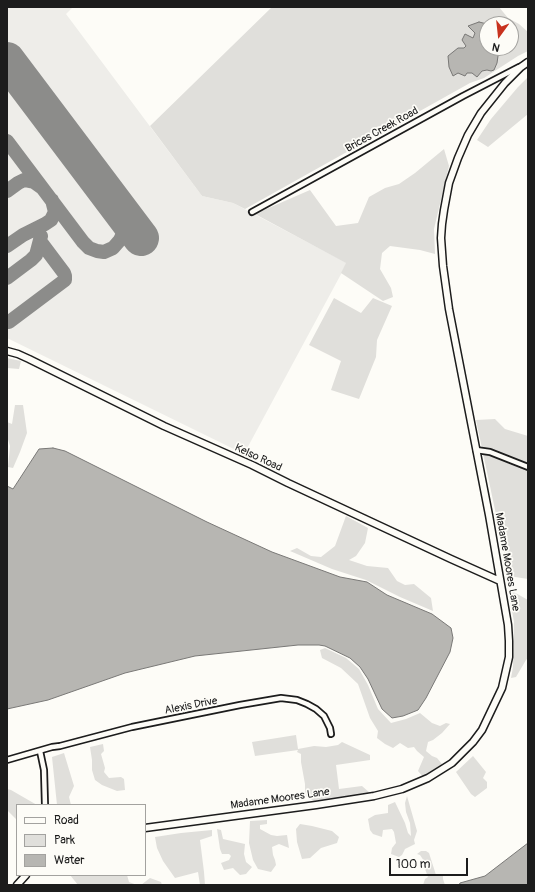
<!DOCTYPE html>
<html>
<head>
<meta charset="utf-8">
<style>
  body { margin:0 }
  #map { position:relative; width:535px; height:892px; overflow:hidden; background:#fdfcf7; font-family:Pangolin,sans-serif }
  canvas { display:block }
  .frame { position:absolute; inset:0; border:8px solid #1c1c1c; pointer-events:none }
  .legend { position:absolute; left:16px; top:804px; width:130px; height:72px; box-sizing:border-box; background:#fdfcf7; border:1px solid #a3a29f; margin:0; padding:5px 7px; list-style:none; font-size:12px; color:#1c1c1c }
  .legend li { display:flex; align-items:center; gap:8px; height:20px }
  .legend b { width:20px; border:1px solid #a3a29f }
  .north { position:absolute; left:479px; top:16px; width:40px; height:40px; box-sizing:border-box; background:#fdfcf7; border:1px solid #a3a29f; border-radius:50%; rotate:195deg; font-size:11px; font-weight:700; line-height:16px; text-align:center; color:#1c1c1c }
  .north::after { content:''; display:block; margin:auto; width:14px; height:18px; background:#c8321e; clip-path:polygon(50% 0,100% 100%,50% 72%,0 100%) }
  .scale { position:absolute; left:389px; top:858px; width:79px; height:18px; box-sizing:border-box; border:2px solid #1c1c1c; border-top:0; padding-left:5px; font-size:12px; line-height:14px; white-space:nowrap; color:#1c1c1c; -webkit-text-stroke:3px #fdfcf7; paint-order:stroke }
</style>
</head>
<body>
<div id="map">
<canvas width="535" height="892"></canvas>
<div class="frame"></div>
<ul class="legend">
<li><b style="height:5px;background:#fdfcf7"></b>Road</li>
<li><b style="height:11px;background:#e0dfdb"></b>Park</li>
<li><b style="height:11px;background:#b7b6b2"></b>Water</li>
</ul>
<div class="north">N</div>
<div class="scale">100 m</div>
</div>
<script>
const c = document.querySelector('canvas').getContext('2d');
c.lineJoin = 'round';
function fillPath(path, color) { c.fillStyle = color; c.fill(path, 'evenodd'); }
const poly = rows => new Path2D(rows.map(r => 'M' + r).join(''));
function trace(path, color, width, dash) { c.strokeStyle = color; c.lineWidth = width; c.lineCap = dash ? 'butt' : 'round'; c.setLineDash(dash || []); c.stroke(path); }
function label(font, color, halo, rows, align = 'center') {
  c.font = font + ' Pangolin,sans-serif'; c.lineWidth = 3.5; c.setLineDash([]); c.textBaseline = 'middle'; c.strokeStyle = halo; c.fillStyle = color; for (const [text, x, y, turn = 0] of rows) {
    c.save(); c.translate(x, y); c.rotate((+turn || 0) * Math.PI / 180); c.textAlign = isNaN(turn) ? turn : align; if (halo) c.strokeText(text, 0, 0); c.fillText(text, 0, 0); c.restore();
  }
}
fillPath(poly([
  [7,7,73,7,66,14,202,196,233,203,347,263,244,454,7,338]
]), '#eeede9');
fillPath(poly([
  [272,7,499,7,508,18,519,24,528,32,528,51,518,56,484,78,470,83,245,209,233,203,202,196,150,126],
  [487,24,511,24,511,48,487,48],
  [528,77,528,114,488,147,477,140,491,119,518,87],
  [444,149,449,166,434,229,435,254,420,250,390,246,382,253,380,269,391,288,393,297,383,301,341,273,346,263,255,214,310,190,336,226,358,223,369,197,385,188,399,184,415,173],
  [334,298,361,313,373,298,392,306,377,340,376,357,359,399,331,390,341,361,309,345],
  [7,358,21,361,19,369,7,368],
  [15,405,23,405,27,433,20,452,13,468,8,467,10,446,7,436,7,422,12,424],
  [495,419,505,429,528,436,528,579,509,576,476,420],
  [346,516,368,528,365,543,356,556,349,560,367,566,388,568,397,581,405,585,414,584,431,598,433,611,400,597,366,580,332,569,290,551,297,548,311,556,321,557,335,546],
  [512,591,528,600,528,658,526,660,516,677,511,678,513,667,514,622,509,594],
  [325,648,346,658,359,669,368,685,378,709,391,723,406,719,420,713,432,723,440,726,446,723,450,724,442,733,433,740,428,742,426,751,432,756,437,758,442,764,440,768,424,778,418,771,424,757,417,751,414,747,408,748,400,743,393,748,385,744,377,738,378,731,370,718,358,684,341,668,322,658,320,650],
  [296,735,298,749,314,746,326,747,338,745,342,742,370,755,370,760,336,765,339,789,362,786,370,793,359,796,316,802,305,796,305,784,301,762,301,754,297,752,298,750,255,756,252,742],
  [103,744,104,751,101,754,105,768,104,772,109,778,121,777,124,779,125,790,117,791,102,785,95,780,92,770,92,760,90,747],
  [64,753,74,786,69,797,71,805,57,805,52,757],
  [473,756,486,772,483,778,487,782,487,788,475,797,471,794,456,772],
  [7,789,11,790,37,805,17,805,17,820,7,810],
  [407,796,417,831,414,840,415,844,405,849,402,855,399,857,391,854,392,848,396,843,394,832,392,829,383,830,382,837,373,834,370,830,368,819,375,815,388,813,388,805,395,802,405,823,408,833,411,836,410,823,406,812,405,803],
  [267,820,267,824,260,825,260,829,271,835,277,836,287,835,289,848,279,844,272,847,273,855,275,860,276,865,271,872,258,869,253,860,249,843,250,821],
  [300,824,312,826,332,831,339,837,337,843,321,848,310,858,302,859,297,842,296,829],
  [217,829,221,830,223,839,245,844,244,854,246,862,252,867,246,874,240,875,233,868,224,870,221,863,229,860,231,856,229,854,222,854,220,849],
  [212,830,212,836,200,840,204,872,205,885,200,885,198,872,175,878,163,861,157,848,155,837,181,833],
  [421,851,426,851,429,853,436,875,443,874,443,879,445,885,423,885,425,879,428,877,425,869,425,864,424,861,420,855,417,854],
  [70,875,127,875,129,882,137,885,78,885],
  [150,878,161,882,162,885,141,885]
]), '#e0dfdb');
const water = poly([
  [479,22,487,24,487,48,496,48,498,56,497,63,494,70,491,71,487,70,482,71,477,77,472,73,467,73,465,76,458,73,453,76,449,67,448,56,458,48,464,48,466,46,462,40,465,34,473,38,475,33,468,26,479,22],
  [53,448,65,451,207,522,272,552,340,577,367,582,387,595,432,614,451,628,453,638,450,652,426,698,418,710,403,716,392,718,382,709,368,679,360,667,350,658,325,646,319,645,298,645,195,656,125,673,48,700,7,709,7,486,13,489,39,449,53,448],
  [528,843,528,885,459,885,460,883,485,876,528,843]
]);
fillPath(water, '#b7b6b2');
trace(water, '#797876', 1);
trace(poly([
  [7,141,83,242,89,248,97,251,104,252,113,248,120,240,129,221],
  [7,191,18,183,24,180,34,182,41,187],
  [7,246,23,235,45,224,51,220,55,212,52,200],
  [7,278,31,260,36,255,41,236],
  [9,322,65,280,65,276,64,273,40,241]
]), '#8c8c8a', 14);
trace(poly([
  [7,60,141,238]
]), '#8c8c8a', 36);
const street = poly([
  [252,212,463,96,519,67],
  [476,450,490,452,528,467],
  [40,751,44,770,45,805],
  [7,760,52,747,60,746,132,727,240,705,281,698,297,700,307,704,316,709,324,716,330,728,331,734]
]);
const secondary = poly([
  [7,351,18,354,29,359,164,426,252,465,288,483,451,559,500,581],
  [145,828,316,805,374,796,402,789,428,778,452,763,473,742,482,730,502,688,509,657,509,641,508,625,489,515,449,309,443,266,441,238,442,224,444,210,449,183,458,158,468,135,481,113,505,83,521,67,528,62],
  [17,885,26,875]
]);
trace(street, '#1c1c1c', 8);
trace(secondary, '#1c1c1c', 9);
trace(street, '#fdfcf7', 4.5);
trace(secondary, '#fdfcf7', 6);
label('11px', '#1c1c1c', '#fdfcf7', [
  ["Brices Creek Road",382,130,-29],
  ["Kelso Road",258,458,25],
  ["Madame Moores Lane",507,562,80],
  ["Alexis Drive",191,706,-11],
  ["Madame Moores Lane",280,799,-8]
]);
</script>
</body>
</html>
